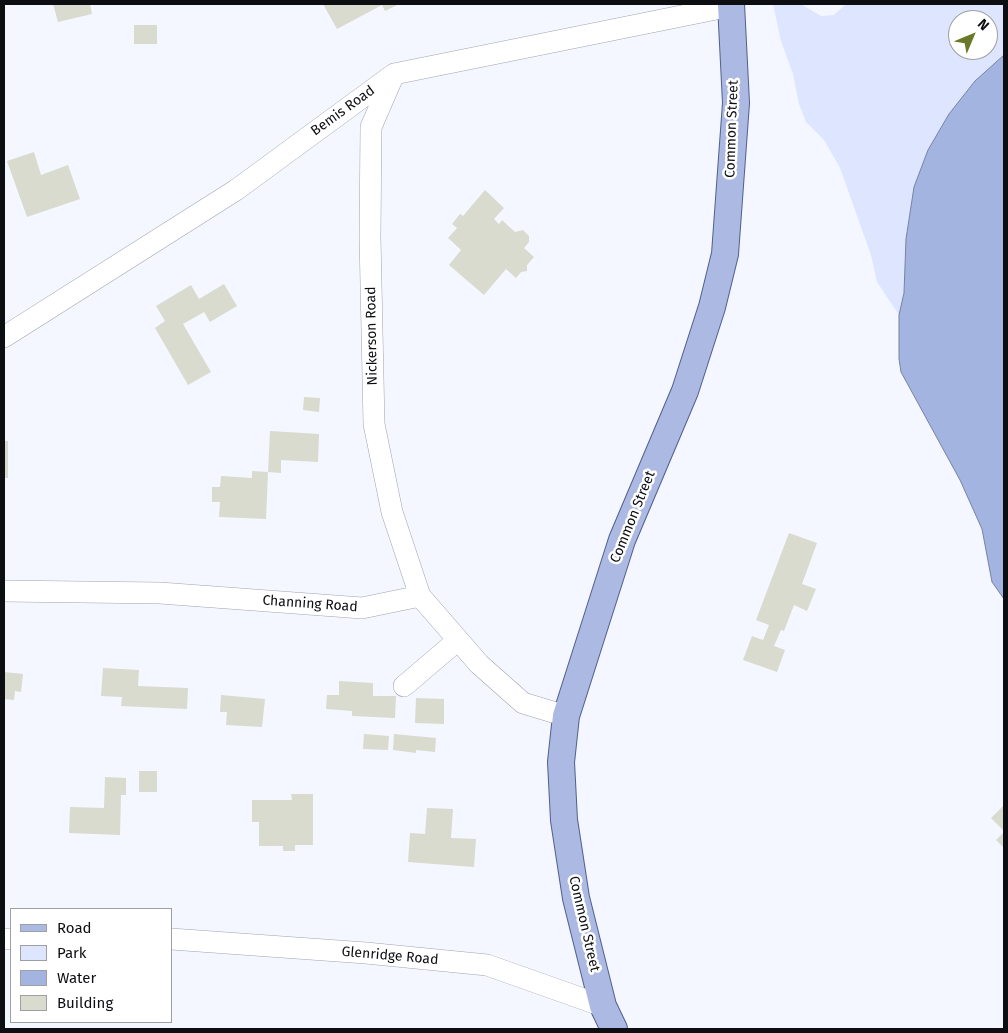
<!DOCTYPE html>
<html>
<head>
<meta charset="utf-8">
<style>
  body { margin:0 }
  #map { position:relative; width:1008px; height:1033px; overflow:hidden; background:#f4f7ff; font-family:"Fira Sans",sans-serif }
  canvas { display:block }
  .frame { position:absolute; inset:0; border:5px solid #0d0e12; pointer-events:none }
  .legend { position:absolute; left:10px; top:908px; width:162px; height:115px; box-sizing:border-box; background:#fff; border:1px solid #9e9fa0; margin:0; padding:6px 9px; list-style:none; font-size:15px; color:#0d0e12 }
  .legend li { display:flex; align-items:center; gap:10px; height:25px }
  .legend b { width:25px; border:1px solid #9e9fa0 }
  .north { position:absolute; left:948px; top:10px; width:50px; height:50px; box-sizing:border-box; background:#fff; border:1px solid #9e9fa0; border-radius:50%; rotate:45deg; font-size:14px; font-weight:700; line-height:20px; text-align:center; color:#0d0e12 }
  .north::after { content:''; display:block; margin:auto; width:18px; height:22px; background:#6a7927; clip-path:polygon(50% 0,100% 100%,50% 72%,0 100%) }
</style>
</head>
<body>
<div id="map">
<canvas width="1008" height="1033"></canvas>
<div class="frame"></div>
<ul class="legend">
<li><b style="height:6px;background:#acb9e3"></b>Road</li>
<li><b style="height:14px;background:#dde6fe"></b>Park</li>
<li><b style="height:14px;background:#a3b4e1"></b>Water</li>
<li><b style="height:14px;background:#d8dbce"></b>Building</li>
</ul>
<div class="north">N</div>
</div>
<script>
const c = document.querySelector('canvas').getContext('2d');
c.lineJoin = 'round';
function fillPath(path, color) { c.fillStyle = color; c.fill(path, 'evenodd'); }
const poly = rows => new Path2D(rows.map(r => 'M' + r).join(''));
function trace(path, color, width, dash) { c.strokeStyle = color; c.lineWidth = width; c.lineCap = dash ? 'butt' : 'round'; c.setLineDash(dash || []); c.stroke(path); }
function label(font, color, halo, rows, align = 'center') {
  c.font = font + ' "Fira Sans",sans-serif'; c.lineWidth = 5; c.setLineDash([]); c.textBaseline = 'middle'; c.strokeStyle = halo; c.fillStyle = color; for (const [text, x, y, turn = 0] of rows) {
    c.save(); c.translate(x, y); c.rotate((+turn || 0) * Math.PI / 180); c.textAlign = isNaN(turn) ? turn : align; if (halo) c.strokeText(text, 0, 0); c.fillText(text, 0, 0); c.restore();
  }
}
fillPath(poly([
  [773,4,801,4,821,16,834,15,846,4,1004,4,1004,55,975,81,949,114,928,150,914,187,906,239,904,293,899,315,877,282,871,255,840,168,824,140,806,122,799,104,793,74,781,41],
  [958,20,988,20,988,50,958,50]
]), '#dde6fe');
const water = poly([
  [1004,55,1004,599,992,582,982,529,960,480,901,372,899,359,899,315,904,293,906,239,914,187,928,150,949,114,975,81,1004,55]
]);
fillPath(water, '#a3b4e1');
trace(water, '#7682a3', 1);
fillPath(poly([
  [53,4,90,4,92,14,58,22],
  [323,4,399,4,385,11,382,5,337,29],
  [134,25,157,25,157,44,134,44],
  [34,152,41,175,68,165,80,199,27,217,7,161],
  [485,190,504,208,494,219,499,224,502,220,515,232,523,230,529,236,529,242,524,248,534,257,527,265,527,271,521,272,516,278,506,269,484,295,449,265,461,250,448,238,457,228,452,224,460,214,463,216],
  [224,284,237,306,210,322,204,312,183,324,211,372,188,385,155,328,165,321,156,306,191,285,199,299],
  [304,397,320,398,319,412,303,410],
  [270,431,319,434,318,462,281,460,281,473,268,472,266,519,219,517,220,502,212,502,212,487,220,487,221,476,252,478,252,471,268,472],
  [4,441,8,441,8,478,4,478],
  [789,533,817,543,802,584,816,589,807,611,794,605,784,631,781,630,774,646,785,650,777,672,743,660,752,636,763,640,769,625,756,620],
  [103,668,139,670,138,686,188,688,187,709,121,706,122,697,101,696],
  [4,672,23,674,21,692,15,691,14,700,4,699],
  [339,681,373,683,373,696,396,696,395,718,352,716,352,711,326,709,327,695,339,695],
  [221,695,265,699,262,727,226,725,227,712,220,712],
  [416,698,444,699,444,724,415,723],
  [364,734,389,736,388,750,363,749],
  [394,734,436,738,435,752,416,750,416,753,393,750],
  [139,771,157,771,157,792,139,792],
  [105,777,126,778,126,795,121,795,120,835,69,833,70,807,104,808],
  [291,794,313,794,313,845,295,845,295,851,283,851,283,846,259,846,259,822,252,822,252,800,292,800],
  [1004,805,1004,831,991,818],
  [427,808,453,809,451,838,476,839,474,867,408,862,410,833,425,834],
  [1004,832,1004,848,996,840]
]), '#d8dbce');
const minor = poly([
  [394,74,371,127,370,237,374,424,392,512,420,596],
  [4,337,236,190,394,74,731,6],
  [4,591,160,593,362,608,420,596,479,664,523,703,566,716],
  [404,686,458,640],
  [4,939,11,939],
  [171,939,366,953,487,965,603,1006]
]);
const major = poly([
  [614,1029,603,1006,576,898,564,820,561,762,566,716,622,540,685,391,712,307,725,254,736,103,731,4]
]);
trace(minor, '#9fa4b0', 22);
trace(major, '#505f8e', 28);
trace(minor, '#fff', 21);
trace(major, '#acb9e3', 26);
label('14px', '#0d0e12', '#fff', [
  ["Bemis Road",343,111,-36],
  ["Common Street",732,129,-88],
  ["Nickerson Road",372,336,-91],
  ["Common Street",633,517,-68],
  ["Channing Road",310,604,4],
  ["Common Street",584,924,77],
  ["Glenridge Road",390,956,5]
]);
</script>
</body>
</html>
